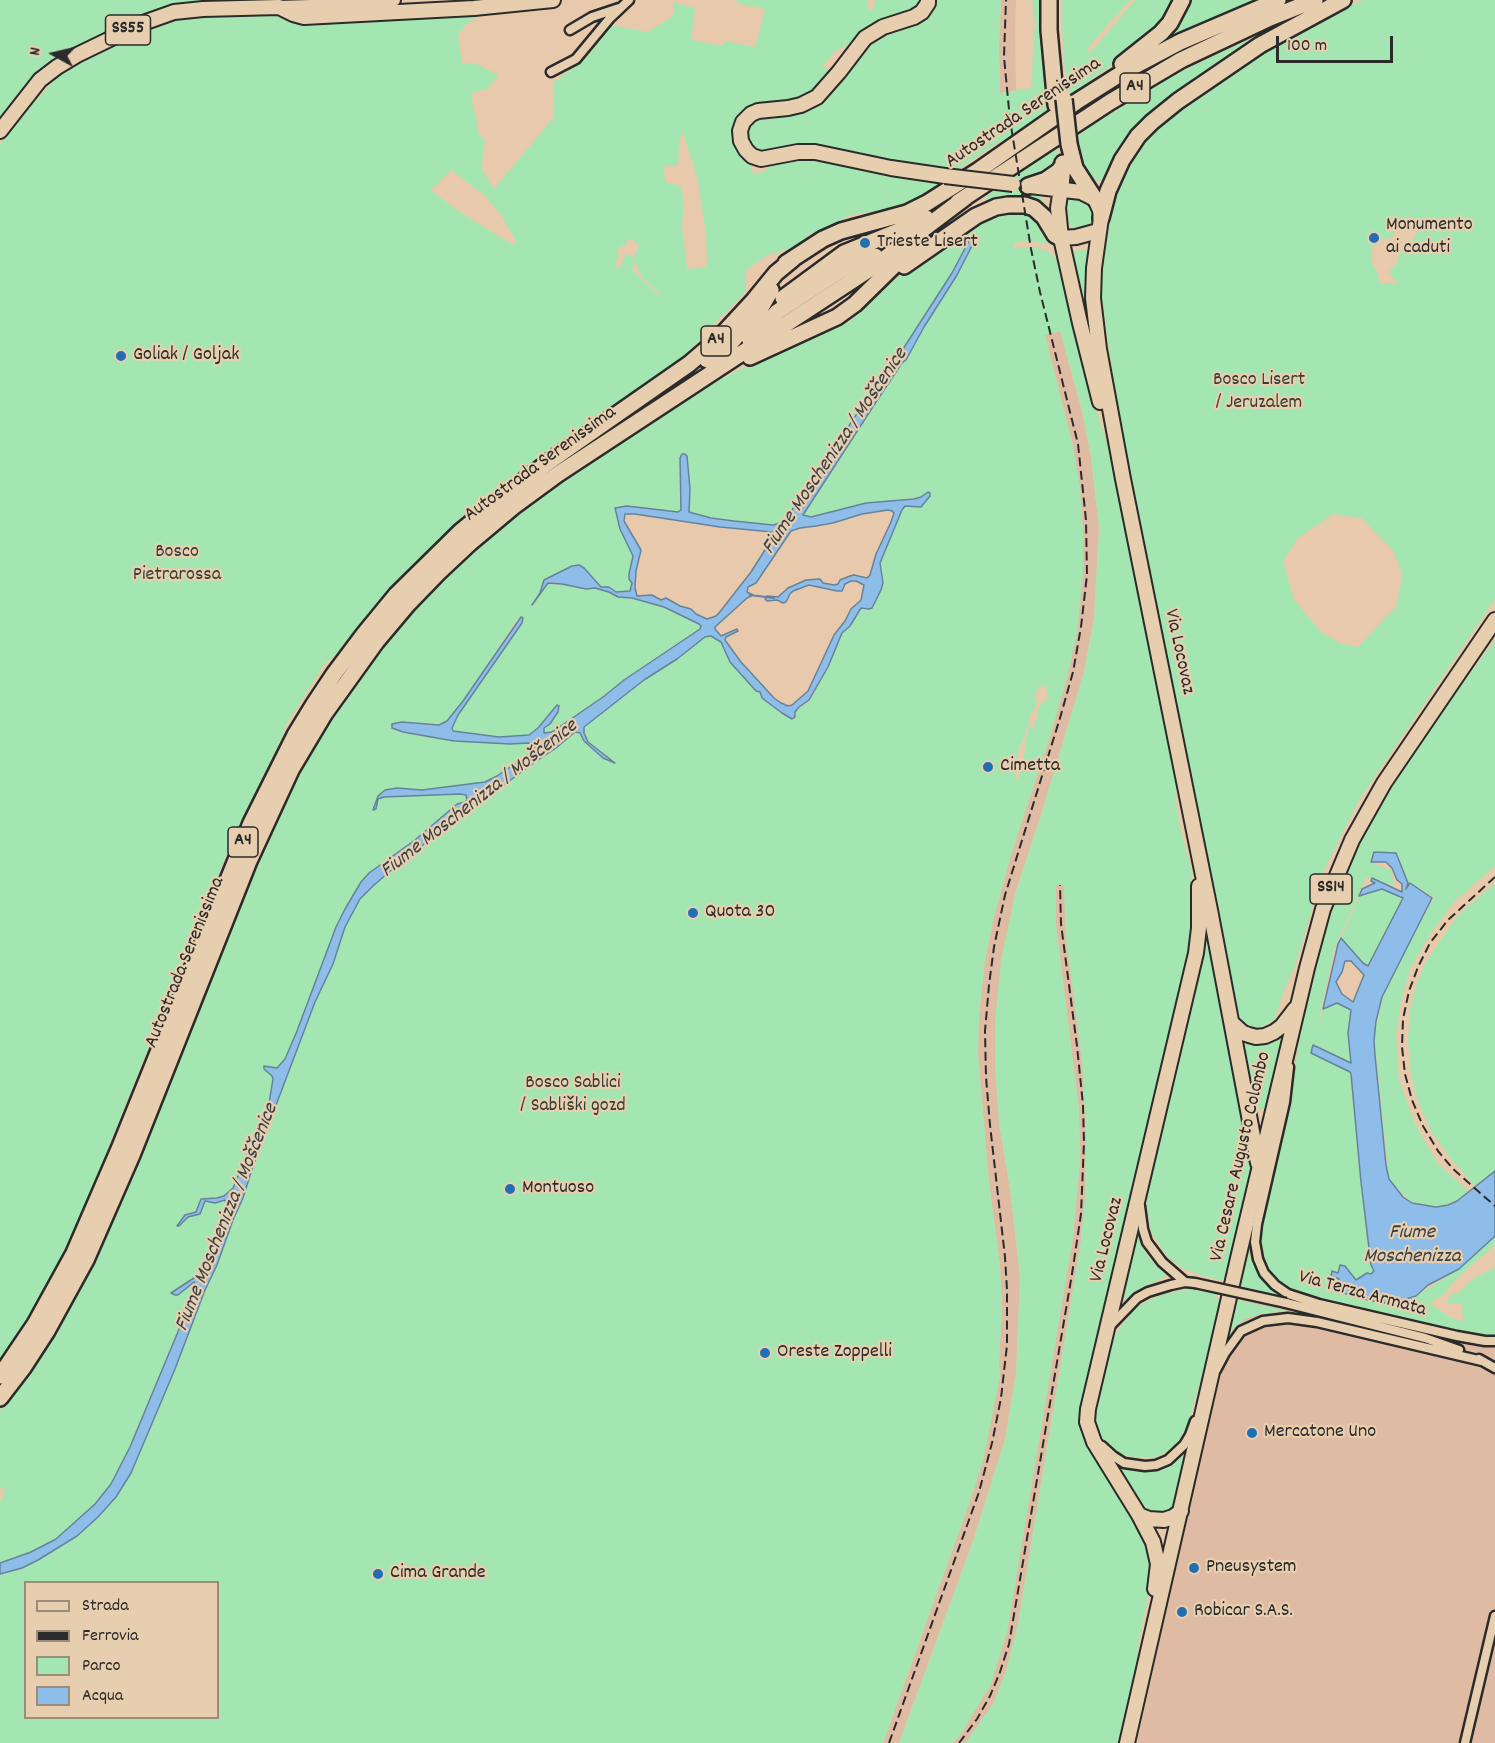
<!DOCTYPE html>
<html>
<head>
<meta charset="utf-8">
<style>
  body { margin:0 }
  #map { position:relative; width:1495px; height:1743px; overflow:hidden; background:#e8c9ac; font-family:Dekko,sans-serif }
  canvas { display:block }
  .legend { position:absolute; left:24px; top:1581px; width:195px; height:138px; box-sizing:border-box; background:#e7ceaf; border:2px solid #9c8d7a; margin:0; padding:8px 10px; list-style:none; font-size:18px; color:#2b2b2b }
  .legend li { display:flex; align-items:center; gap:12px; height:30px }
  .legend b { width:30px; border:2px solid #9c8d7a }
  .north { position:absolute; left:24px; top:24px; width:60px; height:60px; -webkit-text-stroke:4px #e7ceaf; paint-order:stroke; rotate:278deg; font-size:16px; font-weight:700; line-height:24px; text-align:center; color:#2b2b2b }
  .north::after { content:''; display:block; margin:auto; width:21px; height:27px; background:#2b2b2b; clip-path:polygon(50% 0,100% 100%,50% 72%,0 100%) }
  .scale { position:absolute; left:1276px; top:36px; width:117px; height:27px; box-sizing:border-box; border:3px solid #2b2b2b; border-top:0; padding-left:8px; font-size:18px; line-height:21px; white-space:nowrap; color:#2b2b2b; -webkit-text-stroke:4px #e7ceaf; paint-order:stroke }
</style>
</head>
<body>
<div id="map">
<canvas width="1495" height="1743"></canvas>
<ul class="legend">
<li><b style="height:8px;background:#e7ceaf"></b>Strada</li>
<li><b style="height:8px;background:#2b2b2b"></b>Ferrovia</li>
<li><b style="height:16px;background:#a3e6b1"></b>Parco</li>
<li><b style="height:16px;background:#8dbde8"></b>Acqua</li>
</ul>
<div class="north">N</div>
<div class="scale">100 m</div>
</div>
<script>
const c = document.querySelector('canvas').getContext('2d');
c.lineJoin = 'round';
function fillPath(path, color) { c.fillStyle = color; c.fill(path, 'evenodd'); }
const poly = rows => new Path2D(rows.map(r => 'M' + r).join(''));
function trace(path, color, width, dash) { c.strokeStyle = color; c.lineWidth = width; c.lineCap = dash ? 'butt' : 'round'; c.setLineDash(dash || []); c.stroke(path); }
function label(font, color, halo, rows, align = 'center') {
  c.font = font + ' Dekko,sans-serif'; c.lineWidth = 4.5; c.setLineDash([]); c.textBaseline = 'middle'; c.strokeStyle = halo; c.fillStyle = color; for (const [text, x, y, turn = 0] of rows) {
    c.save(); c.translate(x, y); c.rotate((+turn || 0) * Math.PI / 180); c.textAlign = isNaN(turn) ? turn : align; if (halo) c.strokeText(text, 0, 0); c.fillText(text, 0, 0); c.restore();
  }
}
fillPath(poly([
  [1001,0,1016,0,1015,30,1016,91,1000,93,999,45],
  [1060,331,1082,411,1091,457,1099,528,1094,618,1084,672,1041,815,1015,894,995,1022,995,1065,999,1123,1010,1189,1020,1277,1016,1373,1005,1439,974,1538,899,1743,883,1743,970,1501,983,1460,1000,1376,999,1363,1002,1305,1000,1266,989,1182,978,1054,979,1014,985,960,993,920,1012,852,1052,730,1067,677,1083,533,1080,488,1072,442,1045,335],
  [1055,885,1064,885,1066,938,1082,1061,1086,1134,1085,1196,1081,1240,1018,1624,1006,1671,993,1704,972,1735,965,1743,952,1743,961,1734,1007,1632,1073,1237,1080,1160,1079,1110,1056,924],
  [1306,999,1290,1098,1264,1214,1260,1241,1298,1293,1484,1336,1495,1335,1495,1743,1137,1743,1225,1343,1233,1329,1245,1319,1260,1314,1285,1311,1234,1299,1237,1285,1282,1297,1274,1292,1256,1269,1249,1254,1249,1239]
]), '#dfbba3');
fillPath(poly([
  [0,0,344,0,221,4,214,1,193,1,188,6,66,55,21,89,0,117],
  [738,0,867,0,868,10,873,10,875,0,921,0,914,11,861,34,845,46,835,51,823,66,828,71,819,87,813,92,800,99,785,103,761,103,751,104,738,117,734,141,737,151,743,159,750,163,753,174,766,171,768,164,800,158,811,158,947,182,919,201,901,208,854,214,846,217,829,229,813,236,810,233,807,235,809,239,796,250,784,249,776,254,773,252,758,261,746,270,745,292,725,314,724,313,690,350,664,373,603,412,498,487,457,521,377,602,336,655,325,663,286,725,282,737,226,855,77,1225,46,1289,0,1362,0,145,10,128,61,73,96,52,139,30,172,18,200,14,266,13,285,18,294,22,302,23,490,11,468,22,458,35,462,63,476,64,499,75,486,90,477,91,471,94,479,135,485,140,481,168,494,189,554,117,554,82,586,58,611,25,647,32,673,16,673,2,695,8,691,40,723,46,725,41,755,47,765,9,737,3],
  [682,131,697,177,706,234,707,261,706,267,687,269,682,225,684,199,680,186,665,182,664,166,678,166,679,143],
  [451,170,485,196,501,215,516,241,513,245,455,209,431,190],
  [626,239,631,239,639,246,634,256,638,270,644,279,660,294,659,296,632,270,635,261,632,256,626,254,620,267,615,267,616,261,620,255,616,251,623,245,627,245],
  [933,0,1001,0,999,45,1000,93,1031,88,1035,23,1032,0,1043,0,1052,109,1029,128,996,144,953,173,911,167,817,146,801,145,764,153,757,152,748,144,746,133,752,119,808,109,825,99,842,80,874,40,925,19,933,5],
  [1062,0,1130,0,1095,39,1087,50,1090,53,1135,0,1178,0,1171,13,1137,48,1069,95,1064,62,1061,12],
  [1186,0,1259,0,1192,29,1151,50],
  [1363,0,1495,0,1495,599,1359,800,1323,872,1294,969,1286,985,1274,1020,1258,1029,1245,1024,1237,1016,1122,436,1101,295,1103,240,1118,187,1140,143,1177,107,1230,70,1348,6],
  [1408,215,1415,221,1422,219,1414,239,1404,244,1395,266,1388,271,1397,283,1380,283,1377,272,1372,263,1372,249,1379,239,1392,238,1394,232,1387,232,1395,221,1400,224,1404,231,1408,227],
  [1333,514,1362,518,1394,552,1402,575,1396,607,1357,647,1339,643,1320,631,1294,600,1283,561,1298,538],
  [1291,20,1211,70,1104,180,1095,181,1087,176,1081,170,1074,139,1085,130,1169,77],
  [1209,38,1211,39,1072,121,1071,114,1128,78,1201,40],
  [1057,148,1058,165,1029,181,1009,178],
  [998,189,1034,191,1045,203,1054,219,1024,200,902,260,959,214,969,214,985,204,987,195],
  [1072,197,1074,197,1092,203,1095,218,1091,224,1084,229,1074,229,1066,223,1064,205],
  [1031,211,1053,243,1049,244,1025,241,1014,243,1014,248,1039,248,1051,253,1061,266,1096,408,1119,483,1174,751,1176,803,1181,831,1191,869,1194,923,1185,970,1083,1417,1147,1544,1154,1568,1139,1640,1134,1684,1121,1743,965,1743,993,1704,1006,1671,1018,1624,1081,1240,1085,1196,1086,1134,1082,1061,1066,938,1064,885,1056,885,1056,924,1079,1110,1080,1160,1073,1237,1007,1632,991,1684,961,1734,952,1743,899,1743,974,1538,1005,1439,1016,1373,1020,1277,1010,1189,999,1123,995,1065,995,1022,1001,960,1015,894,1041,815,1084,672,1094,618,1099,528,1091,457,1082,411,1060,331,1045,335,1072,442,1080,488,1083,533,1083,574,1077,633,1067,677,1052,730,1012,852,993,920,985,960,979,1014,978,1054,989,1182,1000,1266,1002,1305,999,1363,1000,1376,983,1460,970,1501,883,1743,0,1743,0,1574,22,1568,38,1560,77,1536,98,1517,116,1497,131,1473,175,1369,205,1290,217,1265,233,1220,243,1198,253,1166,315,1002,333,964,345,927,360,899,373,886,404,859,535,762,556,748,575,732,580,733,584,741,603,758,613,761,588,742,584,733,584,727,644,680,677,659,705,637,711,636,721,642,721,645,730,662,756,691,760,692,763,698,782,713,792,718,795,717,795,712,809,701,815,692,842,633,862,607,869,609,881,590,883,583,880,563,902,510,905,506,921,506,921,497,866,503,811,517,802,515,876,402,902,363,906,360,924,327,957,275,976,238,972,236,952,273,894,363,860,409,808,488,783,522,773,525,734,521,711,518,689,512,690,489,687,457,680,456,681,510,678,512,627,506,616,508,620,529,633,556,630,570,630,581,632,583,630,591,616,592,613,589,601,587,595,582,592,575,579,565,572,566,560,571,558,574,549,576,536,598,534,602,548,583,553,585,562,584,586,589,595,588,609,592,621,598,632,598,664,607,699,623,701,626,700,628,624,680,603,697,552,732,544,733,544,728,550,724,559,709,552,710,538,728,529,735,499,737,453,731,452,728,454,723,458,715,523,621,516,621,463,701,447,721,439,725,394,723,398,731,403,732,454,741,510,744,528,743,533,744,535,748,529,754,497,776,485,782,422,790,405,788,381,793,378,796,376,800,376,802,378,799,384,797,461,794,466,795,467,800,457,804,415,840,369,873,361,882,345,909,336,927,297,1031,285,1059,277,1068,264,1066,273,1079,269,1103,233,1188,224,1196,217,1198,201,1199,196,1212,188,1213,180,1221,179,1226,186,1218,197,1215,201,1212,205,1201,225,1200,227,1208,221,1221,209,1260,205,1268,200,1274,173,1291,178,1295,194,1282,197,1286,193,1292,130,1447,111,1484,95,1504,56,1539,31,1552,0,1563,0,1503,5,1490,3,1488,0,1489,0,1410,58,1327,87,1272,125,1194,249,881,278,815,315,745,361,674,394,632,443,578,488,534,527,504,633,431,692,394,739,370,837,324,839,327,854,319,855,311,880,291,909,269,994,213],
  [1039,685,1041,687,1046,685,1048,700,1044,701,1039,705,1037,717,1033,729,1031,728,1030,722,1026,738,1023,766,1021,765,1020,774,1016,781,1015,779,1019,747,1024,738,1031,713,1034,711,1037,700,1034,698],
  [26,1582,218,1582,218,1718,26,1718],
  [1078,250,1085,250,1090,255,1088,306,1086,307,1082,305,1072,260,1073,254],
  [1495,640,1495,866,1455,901,1431,933,1411,967,1401,1000,1396,1035,1399,1080,1415,1124,1437,1162,1469,1192,1459,1199,1444,1205,1423,1205,1410,1201,1400,1192,1389,1178,1374,1035,1383,997,1408,945,1434,897,1408,882,1397,853,1373,853,1371,863,1391,870,1395,886,1366,877,1334,950,1317,1029,1323,1009,1337,1003,1351,1010,1348,1033,1351,1063,1313,1045,1311,1053,1350,1072,1351,1074,1361,1182,1371,1265,1374,1271,1371,1274,1367,1274,1356,1280,1345,1266,1332,1276,1339,1279,1363,1299,1390,1304,1404,1301,1416,1296,1458,1270,1495,1236,1495,1245,1458,1277,1443,1295,1430,1302,1435,1307,1450,1317,1463,1322,1462,1304,1446,1303,1452,1294,1460,1292,1471,1280,1495,1267,1495,1335,1484,1336,1298,1293,1282,1284,1271,1273,1263,1258,1260,1241,1264,1214,1290,1098,1306,999,1324,923,1354,843,1443,704,1454,695],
  [1495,883,1495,1171,1476,1187,1450,1158,1431,1131,1416,1097,1410,1069,1408,1039,1410,1009,1416,986,1425,963,1458,915],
  [1382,889,1403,897,1369,965,1367,966,1341,938,1359,896],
  [1206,929,1230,1031,1250,1169,1226,1279,1216,1279,1203,1276,1180,1267,1167,1256,1151,1232,1146,1201,1150,1180,1199,973],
  [1285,1032,1268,1107,1265,1109,1260,1109,1253,1103,1241,1040],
  [1135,1234,1138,1235,1145,1252,1156,1266,1165,1274,1165,1277,1143,1287,1121,1302,1118,1301],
  [1249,1239,1249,1254,1256,1269,1274,1292,1285,1298,1237,1285],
  [1188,1289,1219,1294,1213,1299,1220,1298,1222,1306,1187,1427,1174,1447,1157,1457,1135,1458,1124,1455,1107,1446,1101,1435,1095,1420,1096,1409,1111,1342,1123,1323,1136,1307,1160,1295],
  [1234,1299,1287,1311,1260,1314,1245,1319,1233,1329,1225,1343],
  [1184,1452,1175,1503,1171,1512,1152,1515,1139,1507,1114,1467,1117,1463,1130,1468,1175,1459]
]), '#a3e6b1');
const water = poly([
  [972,235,976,238,957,275,924,327,906,360,902,363,876,402,803,515,811,517,866,503,914,499,921,497,928,492,930,493,930,496,921,507,905,506,902,510,880,563,883,583,881,590,872,608,869,609,861,608,850,626,842,633,828,667,809,700,799,707,795,712,795,717,792,719,782,713,762,698,760,692,756,691,730,662,721,642,711,636,705,637,677,659,644,680,584,727,584,733,588,742,615,763,603,758,584,741,580,733,575,732,556,748,535,762,404,859,373,886,360,899,345,927,333,964,315,1002,253,1166,243,1198,233,1220,217,1265,205,1290,175,1369,131,1473,116,1497,98,1517,77,1536,38,1560,22,1568,0,1574,0,1563,31,1552,56,1539,95,1504,111,1484,130,1447,197,1286,194,1282,178,1295,175,1295,171,1293,200,1274,205,1268,209,1260,221,1221,227,1208,225,1200,215,1203,205,1201,200,1214,188,1217,179,1226,177,1226,185,1215,196,1212,201,1199,217,1198,224,1196,233,1188,269,1103,273,1079,272,1076,264,1069,264,1066,277,1068,285,1059,297,1031,336,927,345,909,361,882,369,873,415,840,457,804,465,802,467,800,466,795,461,794,384,797,378,799,376,809,373,810,378,796,385,790,397,788,422,790,485,782,497,776,529,754,535,748,533,744,528,743,510,744,454,741,403,732,392,728,392,724,402,722,439,725,447,721,463,701,521,617,523,618,522,623,458,715,452,728,453,731,499,737,529,735,538,728,557,705,559,706,558,712,550,724,544,728,544,733,552,732,603,697,624,680,700,629,701,626,699,624,664,607,632,598,618,597,609,592,595,588,586,589,562,584,548,583,532,605,540,593,544,580,572,566,579,565,584,568,601,587,609,587,616,592,630,591,632,583,629,579,629,574,633,556,620,529,615,508,627,506,678,512,681,510,680,458,682,454,685,454,687,456,690,489,689,512,711,518,734,521,773,525,783,522,808,488,860,409,894,363,952,273,972,235],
  [888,510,892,511,894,513,891,522,876,554,870,575,867,578,854,575,850,576,840,580,838,584,834,585,823,583,820,579,806,580,788,588,778,597,767,596,765,599,767,601,777,600,783,603,786,602,790,594,793,591,809,585,837,591,842,591,845,584,851,581,856,581,864,585,861,600,851,609,845,621,834,635,808,691,792,705,788,706,781,703,774,698,741,662,725,640,726,637,738,631,737,629,721,636,715,629,715,627,747,598,753,595,747,592,748,587,756,583,791,531,800,528,816,526,833,523,862,514,888,510],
  [625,514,635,514,720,527,772,532,775,534,751,572,719,613,716,616,707,619,696,614,691,609,680,606,666,598,661,600,652,595,637,596,635,588,636,571,641,550,624,521,625,514],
  [1374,852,1396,853,1408,883,1406,889,1410,883,1432,898,1382,997,1376,1021,1374,1041,1375,1055,1386,1165,1389,1179,1403,1197,1412,1203,1436,1207,1448,1205,1457,1201,1495,1171,1495,1236,1459,1269,1428,1285,1416,1296,1390,1304,1363,1299,1334,1290,1339,1279,1331,1276,1332,1271,1338,1273,1340,1265,1345,1266,1356,1280,1367,1273,1371,1274,1374,1271,1371,1265,1361,1182,1351,1074,1350,1072,1311,1053,1313,1045,1351,1063,1348,1033,1351,1010,1337,1003,1323,1009,1338,944,1341,938,1363,963,1368,966,1403,898,1382,889,1359,896,1362,889,1375,883,1371,881,1372,878,1402,892,1402,884,1397,880,1392,868,1386,862,1371,862,1374,852],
  [1345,961,1351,961,1364,975,1353,1002,1342,994,1336,982,1342,972,1345,961]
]);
fillPath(water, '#8dbde8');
trace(water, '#66839c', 1.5);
trace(poly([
  [750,595,774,598]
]), '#66839c', 2);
const minor = poly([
  [570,30,592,17,619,8],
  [551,72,576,59,610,18,629,0],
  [1289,1067,1285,1102,1257,1224,1255,1242,1258,1259,1264,1273,1275,1285,1288,1294,1319,1304,1457,1336,1485,1341,1495,1341],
  [1140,1206,1143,1229,1147,1242,1162,1262,1185,1282],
  [1286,1303,1425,1338,1459,1350],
  [1111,1325,1137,1298,1148,1292,1171,1285,1185,1282,1195,1283],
  [1479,1359,1495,1368],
  [1216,1370,1225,1353,1241,1331,1263,1321,1288,1318,1317,1322,1482,1361],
  [1102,1446,1113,1456,1124,1463,1145,1466,1156,1465,1168,1460,1184,1445,1190,1435,1195,1421],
  [1465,1743,1495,1616]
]);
const secondary = poly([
  [279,7,342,5,394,0]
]);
const primary = poly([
  [928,0,928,3,922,12,914,17,883,27,865,38,839,72,817,97,801,105,788,108,758,111,751,114,743,122,740,131,741,141,746,150,752,156,761,159,798,152,815,152,891,168,945,176],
  [0,131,40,80,57,67,77,55,143,23,174,12,203,9,279,7,293,14,304,17,474,8,553,0],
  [1030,186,1081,192,1095,199,1100,210,1101,218,1094,268,1093,298,1099,349,1123,479,1210,910,1258,1163],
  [1061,188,1058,208,1061,238,1080,323,1100,402],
  [1061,238,1076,237,1098,231],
  [1233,1024,1243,1033,1249,1035,1256,1037,1265,1036,1274,1032,1282,1026,1295,1009],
  [1139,1515,1149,1519,1164,1520,1173,1517,1181,1511],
  [1155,1589,1158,1564,1153,1542,1139,1515,1094,1442,1087,1422,1088,1409,1196,953,1199,928,1199,886],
  [1127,1743,1239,1254,1307,968,1323,909,1352,840,1384,783,1495,620]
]);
const motorway = poly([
  [1049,0,1049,30,1056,105],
  [1122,64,1161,33,1170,23,1182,0],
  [1069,144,1075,168,1095,199],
  [1028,186,1046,180,1059,171,1063,165],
  [1061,188,1063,163],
  [958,202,1110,102,1181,60,1270,18,1315,0],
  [1101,218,1108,191,1122,160,1138,136,1152,122,1178,101,1260,45,1343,0],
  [786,263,823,239,841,231,907,213,927,203,979,170,1076,102,1125,71,1180,42,1278,0],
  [904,266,976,216,996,207,1008,205,1025,205,1034,208,1044,217,1055,235,1061,238],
  [783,298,844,253,911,226,926,218],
  [750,341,777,312,841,270,875,256],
  [750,357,837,317,855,304,912,248],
  [707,360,729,345,735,338,758,313,771,290],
  [0,1376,35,1324,74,1253,119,1149,251,823,295,735,314,704,334,674,364,634,396,595,461,531,504,496,550,461,689,364,717,340,754,300,776,273,793,259],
  [0,1398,23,1368,47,1331,86,1260,132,1155,249,861,291,770,325,713,376,642,408,604,438,573,470,543,513,507,558,474,876,265,966,197]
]);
trace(minor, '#2b2b2b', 13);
trace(secondary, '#2b2b2b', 16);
trace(primary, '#2b2b2b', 18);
trace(motorway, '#2b2b2b', 20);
trace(minor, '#e7ceaf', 8);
trace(secondary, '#e7ceaf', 12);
trace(primary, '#e7ceaf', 14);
trace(motorway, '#e7ceaf', 15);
trace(poly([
  [1495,877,1448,920,1430,943,1418,967,1409,991,1403,1019,1402,1047,1405,1074,1412,1100,1423,1126,1438,1151,1453,1169,1495,1206],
  [889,1743,979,1492,992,1443,1001,1398,1007,1345,1007,1290,1005,1257,990,1125,986,1077,985,1031,989,985,994,947,1005,895,1060,718,1073,672,1081,627,1087,575,1086,520,1078,444,1040,292,1031,249,1010,120,1004,57,1006,0],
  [959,1743,977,1719,990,1696,1000,1672,1009,1644,1072,1274,1081,1214,1084,1142,1083,1105,1077,1046,1061,924,1060,885]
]), '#2b2b2b', 2, [9, 4.5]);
const minorBridge = poly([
  [1195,1283,1286,1303]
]);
const primaryBridge = poly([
  [945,176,1013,184]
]);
const motorwayBridge = poly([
  [1064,99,1069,144]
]);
trace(minorBridge, '#2b2b2b', 13, []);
trace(primaryBridge, '#2b2b2b', 18, []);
trace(motorwayBridge, '#2b2b2b', 20, []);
trace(minorBridge, '#e7ceaf', 8);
trace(primaryBridge, '#e7ceaf', 14);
trace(motorwayBridge, '#e7ceaf', 15);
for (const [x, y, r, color] of [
  [1374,238,6,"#1f6fb2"],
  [865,243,6,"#1f6fb2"],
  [121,356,6,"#1f6fb2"],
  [988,767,6,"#1f6fb2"],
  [693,913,6,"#1f6fb2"],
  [510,1189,6,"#1f6fb2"],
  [765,1353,6,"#1f6fb2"],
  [1252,1433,6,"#1f6fb2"],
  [1194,1568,6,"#1f6fb2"],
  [378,1574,6,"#1f6fb2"],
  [1182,1612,6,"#1f6fb2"]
]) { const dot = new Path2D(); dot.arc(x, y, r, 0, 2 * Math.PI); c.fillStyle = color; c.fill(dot); trace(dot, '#e7ceaf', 2); }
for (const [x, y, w] of [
  [128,30,45],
  [1135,88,30],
  [716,341,30],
  [243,842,30],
  [1331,889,42]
]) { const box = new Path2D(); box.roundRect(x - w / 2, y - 15, w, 30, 4.5); c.fillStyle = '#e7ceaf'; c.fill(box); trace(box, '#2b2b2b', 1.5); }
label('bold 18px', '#2b2b2b', null, [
  ["SS55",128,30],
  ["A4",1135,88],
  ["A4",716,341],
  ["A4",243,842],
  ["SS14",1331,889]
]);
label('20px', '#2b2b2b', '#e7ceaf', [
  ["Autostrada Serenissima",1024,114,-34],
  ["Autostrada Serenissima",541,465,-36],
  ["Via Locovaz",1178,652,78],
  ["Autostrada Serenissima",186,963,-68],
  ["Via Cesare Augusto Colombo",1242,1157,-77],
  ["Via Locovaz",1108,1240,-76],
  ["Via Terza Armata",1362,1295,15]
]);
label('20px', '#2b2b2b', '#e7ceaf', [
  ["Monumento",1386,226],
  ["ai caduti",1386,249],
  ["Trieste Lisert",877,243],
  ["Goliak / Goljak",133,356],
  ["Cimetta",1000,767],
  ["Quota 30",705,913],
  ["Montuoso",522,1189],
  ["Oreste Zoppelli",777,1353],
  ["Mercatone Uno",1264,1433],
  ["Pneusystem",1206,1568],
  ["Cima Grande",390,1574],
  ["Robicar S.A.S.",1194,1612]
], 'left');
label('20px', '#373e38', '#e7ceaf', [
  ["Bosco Lisert",1259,381],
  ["/ Jeruzalem",1259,404],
  ["Bosco",177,553],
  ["Pietrarossa",177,576],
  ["Bosco Sablici",573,1084],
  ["/ Sabliški gozd",573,1107]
]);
label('italic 21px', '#3a4147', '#e7ceaf', [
  ["Fiume Moschenizza / Moščenice",836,452,-56],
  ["Fiume Moschenizza / Moščenice",480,800,-38],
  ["Fiume Moschenizza / Moščenice",228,1218,-68],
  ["Fiume",1412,1234],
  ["Moschenizza",1412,1258]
]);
</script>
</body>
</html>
